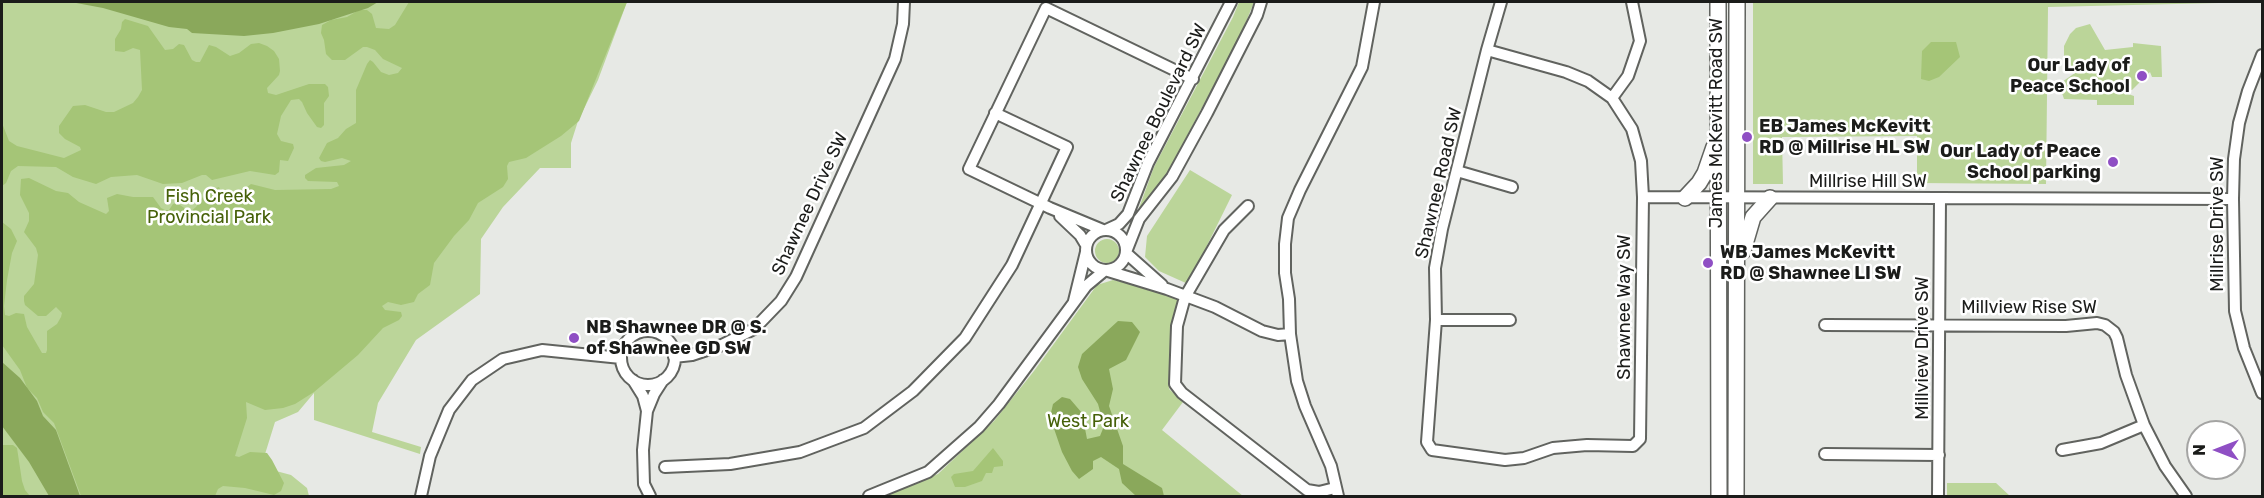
<!DOCTYPE html>
<html>
<head>
<meta charset="utf-8">
<style>
  body { margin:0 }
  #map { position:relative; width:2264px; height:498px; overflow:hidden; background:#e7e9e5; font-family:Rubik,sans-serif }
  canvas { display:block }
  .frame { position:absolute; inset:0; border:3px solid #1b1c1a; pointer-events:none }
  .north { position:absolute; left:2186px; top:420px; width:60px; height:60px; box-sizing:border-box; background:#fff; border:2px solid #a4a4a3; border-radius:50%; rotate:270deg; font-size:16px; font-weight:700; line-height:24px; text-align:center; color:#1b1c1a }
  .north::after { content:''; display:block; margin:auto; width:21px; height:27px; background:#8f4fc4; clip-path:polygon(50% 0,100% 100%,50% 72%,0 100%) }
</style>
</head>
<body>
<div id="map">
<canvas width="2264" height="498"></canvas>
<div class="frame"></div>
<div class="north">N</div>
</div>
<script>
const c = document.querySelector('canvas').getContext('2d');
c.lineJoin = 'round';
function fillPath(path, color) { c.fillStyle = color; c.fill(path, 'evenodd'); }
const poly = rows => new Path2D(rows.map(r => 'M' + r).join(''));
function trace(path, color, width, dash) { c.strokeStyle = color; c.lineWidth = width; c.lineCap = dash ? 'butt' : 'round'; c.setLineDash(dash || []); c.stroke(path); }
function label(font, color, halo, rows, align = 'center') {
  c.font = font + ' Rubik,sans-serif'; c.lineWidth = 5; c.setLineDash([]); c.textBaseline = 'middle'; c.strokeStyle = halo; c.fillStyle = color; for (const [text, x, y, turn = 0] of rows) {
    c.save(); c.translate(x, y); c.rotate((+turn || 0) * Math.PI / 180); c.textAlign = isNaN(turn) ? turn : align; if (halo) c.strokeText(text, 0, 0); c.fillText(text, 0, 0); c.restore();
  }
}
fillPath(poly([
  [2,2,627,2,598,80,578,121,571,143,571,168,540,168,503,207,481,239,480,294,416,340,378,403,372,432,421,447,420,454,314,420,314,393,298,412,275,422,261,467,291,475,307,488,309,496,2,496],
  [1239,2,1254,2,1242,32,1167,174,1141,209,1139,208,1154,167,1233,17],
  [1753,2,2261,2,2048,7,2046,184,1917,183,1917,136,1782,137,1783,184,1753,184],
  [2090,24,2105,50,2133,47,2133,43,2161,46,2162,77,2152,77,2150,72,2132,90,2128,90,2128,94,2134,96,2134,105,2097,105,2097,100,2064,99,2059,84,2075,73,2064,56,2064,46,2070,34,2076,28],
  [1190,170,1232,195,1188,284,1159,271,1145,257,1147,236],
  '1095 251a12 12 0 1 1 24 0a12 12 0 1 1-24 0Z',
  [1113,280,1182,296,1169,389,1183,402,1162,430,1243,496,878,496,938,474,994,421,1034,371,1097,285],
  [1947,483,1996,483,2010,496,1947,496]
]), '#bbd599');
fillPath(poly([
  [409,2,627,2,579,121,561,136,526,158,509,162,507,166,508,179,503,187,478,203,469,220,454,236,434,263,430,285,418,294,414,302,401,305,388,302,382,306,385,310,401,312,402,316,399,320,383,328,358,355,314,392,295,404,283,408,265,410,246,402,247,418,235,456,239,457,250,452,267,453,272,460,284,483,281,491,274,495,245,488,223,486,218,489,215,496,81,496,54,423,43,412,37,398,27,388,20,370,2,345,2,222,11,229,17,241,12,253,7,280,4,306,5,315,9,316,16,313,24,314,27,327,42,353,46,353,47,350,47,331,57,324,61,317,62,313,56,307,46,316,38,316,25,305,24,301,24,296,34,284,38,255,36,248,24,232,29,221,29,213,20,195,21,179,29,178,56,191,68,193,79,202,106,214,109,211,107,198,117,194,133,197,153,197,161,208,165,210,169,210,173,204,177,203,190,212,196,207,207,191,219,187,221,191,221,201,229,204,233,203,242,191,251,184,275,190,331,189,339,186,337,182,308,181,305,178,305,175,316,168,344,165,351,161,342,158,325,162,321,161,319,158,327,143,338,138,346,129,356,123,356,90,367,64,370,60,373,62,381,72,389,75,398,73,402,68,383,59,375,50,367,47,363,47,345,60,332,60,326,54,324,40,321,33,322,25,331,20,347,17,359,10,367,10,372,14,376,28,389,29,395,25],
  [125,19,148,26,165,50,173,49,179,44,184,45,192,60,196,62,200,62,209,45,216,47,230,56,239,53,251,44,259,43,267,46,274,51,279,59,280,71,279,75,267,88,268,93,276,95,309,84,325,84,328,87,329,96,324,103,324,125,321,128,317,127,307,113,302,102,299,99,291,100,281,116,277,134,281,141,293,144,294,148,288,161,280,160,279,172,275,175,250,171,212,180,206,175,202,175,182,183,163,184,137,175,111,177,96,184,73,177,56,167,18,166,11,171,6,183,2,186,2,123,9,141,17,146,64,158,81,150,80,147,65,139,59,133,59,126,73,106,85,105,106,112,114,112,133,103,138,97,142,90,140,50,133,48,124,52,115,51,115,39,121,29,122,22],
  [1931,42,1956,42,1960,57,1939,77,1929,81,1921,79,1922,51],
  [2,445,13,445,17,448,22,481,25,490,30,496,2,496],
  [993,448,1003,461,1003,466,994,467,992,473,986,473,982,481,965,487,955,487,951,477,954,474,973,471]
]), '#a5c577');
fillPath(poly([
  [71,2,378,2,368,8,319,24,273,33,244,36,192,33,187,29,169,27,103,8],
  [1118,321,1132,322,1140,332,1126,360,1109,369,1113,389,1109,406,1123,446,1123,464,1162,488,1164,496,1136,496,1122,483,1119,469,1101,457,1093,461,1093,469,1079,479,1072,471,1062,452,1050,417,1053,404,1062,397,1070,399,1082,413,1087,439,1100,436,1104,426,1098,404,1082,379,1078,367,1082,354],
  [2,362,20,378,37,401,43,416,56,430,80,496,49,496,29,462,2,426]
]), '#8aa85b');
const street = poly([
  [1487,50,1566,72,1588,81,1612,98,1632,129,1641,161,1643,197,1640,439,1633,446,1587,445,1553,448,1524,458,1505,460,1432,450,1427,442,1436,320,1435,268,1442,229,1487,50,1501,2],
  [2262,55,2248,91,2239,123,2234,159,2233,199,2235,311,2244,348,2262,393],
  [1612,98,1628,76,1640,41,1632,2],
  [1457,171,1512,187],
  [1643,197,2233,199],
  [1248,206,1224,230,1185,297,1177,326,1175,384,1182,393,1307,490,1319,492,1335,488],
  [1060,216,1080,235,1086,245],
  '1086 250a20 20 0 1 1 40 0a20 20 0 1 1-40 0Z',
  [1103,230,1050,208,969,169,1046,8,1193,79],
  [1106,230,1119,224,1128,214,1148,163,1231,2],
  [1126,252,1139,219,1172,177,1207,113,1257,15,1261,2],
  [1126,253,1162,285],
  [1108,271,1167,289,1215,307,1262,331,1278,335,1290,334,1289,299,1285,273,1285,244,1288,218,1300,190,1362,67,1374,2],
  [1074,301,1086,252],
  [1436,320,1510,320],
  [1825,325,2066,326,2097,323,2105,325,2114,332,2117,338,2126,375,2144,425,2165,466,2186,496],
  '621 358a27 27 0 1 1 54 0a27 27 0 1 1-54 0Z',
  [1290,334,1297,381,1305,406,1331,466,1338,496],
  [674,357,692,355,722,345,754,329,781,301,796,277,895,59,903,24,904,2],
  [633,380,643,396,647,411],
  [2062,450,2101,443,2144,425],
  [1825,454,1939,455],
  [665,467,730,464,800,452,864,428,913,391,965,338,1012,265,1067,147,995,113],
  [421,496,430,456,449,410,472,380,503,359,542,350,621,358],
  [650,496,644,484,643,450,647,411,654,394,663,380],
  [869,496,928,472,979,427,999,404,1086,286,1104,271],
  [1938,496,1940,199]
]);
const secondary = poly([
  [1718,2,1719,496],
  [1685,198,1699,183,1705,173,1714,147],
  [1743,251,1753,217,1770,198],
  [1736,496,1737,2]
]);
trace(street, '#61635f', 14);
trace(secondary, '#61635f', 18);
trace(street, '#fff', 10);
trace(secondary, '#fff', 15);
for (const [x, y, r, color] of [
  [2142,76,6,"#8f4fc4"],
  [1747,137,6,"#8f4fc4"],
  [2113,162,6,"#8f4fc4"],
  [1708,263,6,"#8f4fc4"],
  [574,338,6,"#8f4fc4"]
]) { const dot = new Path2D(); dot.arc(x, y, r, 0, 2 * Math.PI); c.fillStyle = color; c.fill(dot); trace(dot, '#fff', 2); }
label('bold 18px', '#1b1c1a', '#fff', [
  ["Our Lady of",2130,66,"right"],
  ["Peace School",2130,87,"right"],
  ["EB James McKevitt",1759,127],
  ["RD @ Millrise HL SW",1759,148],
  ["Our Lady of Peace",2101,152,"right"],
  ["School parking",2101,173,"right"],
  ["WB James McKevitt",1720,253],
  ["RD @ Shawnee LI SW",1720,274],
  ["NB Shawnee DR @ S.",586,328],
  ["of Shawnee GD SW",586,349]
], 'left');
label('18px', '#1b1c1a', '#fff', [
  ["Shawnee Boulevard SW",1159,113,-64],
  ["James McKevitt Road SW",1717,123,-90],
  ["Millrise Hill SW",1868,182],
  ["Shawnee Road SW",1439,183,-77],
  ["Shawnee Drive SW",810,204,-65],
  ["Millrise Drive SW",2218,224,-90],
  ["Shawnee Way SW",1625,307,-90],
  ["Millview Rise SW",2029,308],
  ["Millview Drive SW",1923,348,-90]
]);
label('18px', '#456008', '#fff', [
  ["Fish Creek",209,197],
  ["Provincial Park",209,218],
  ["West Park",1088,422]
]);
</script>
</body>
</html>
